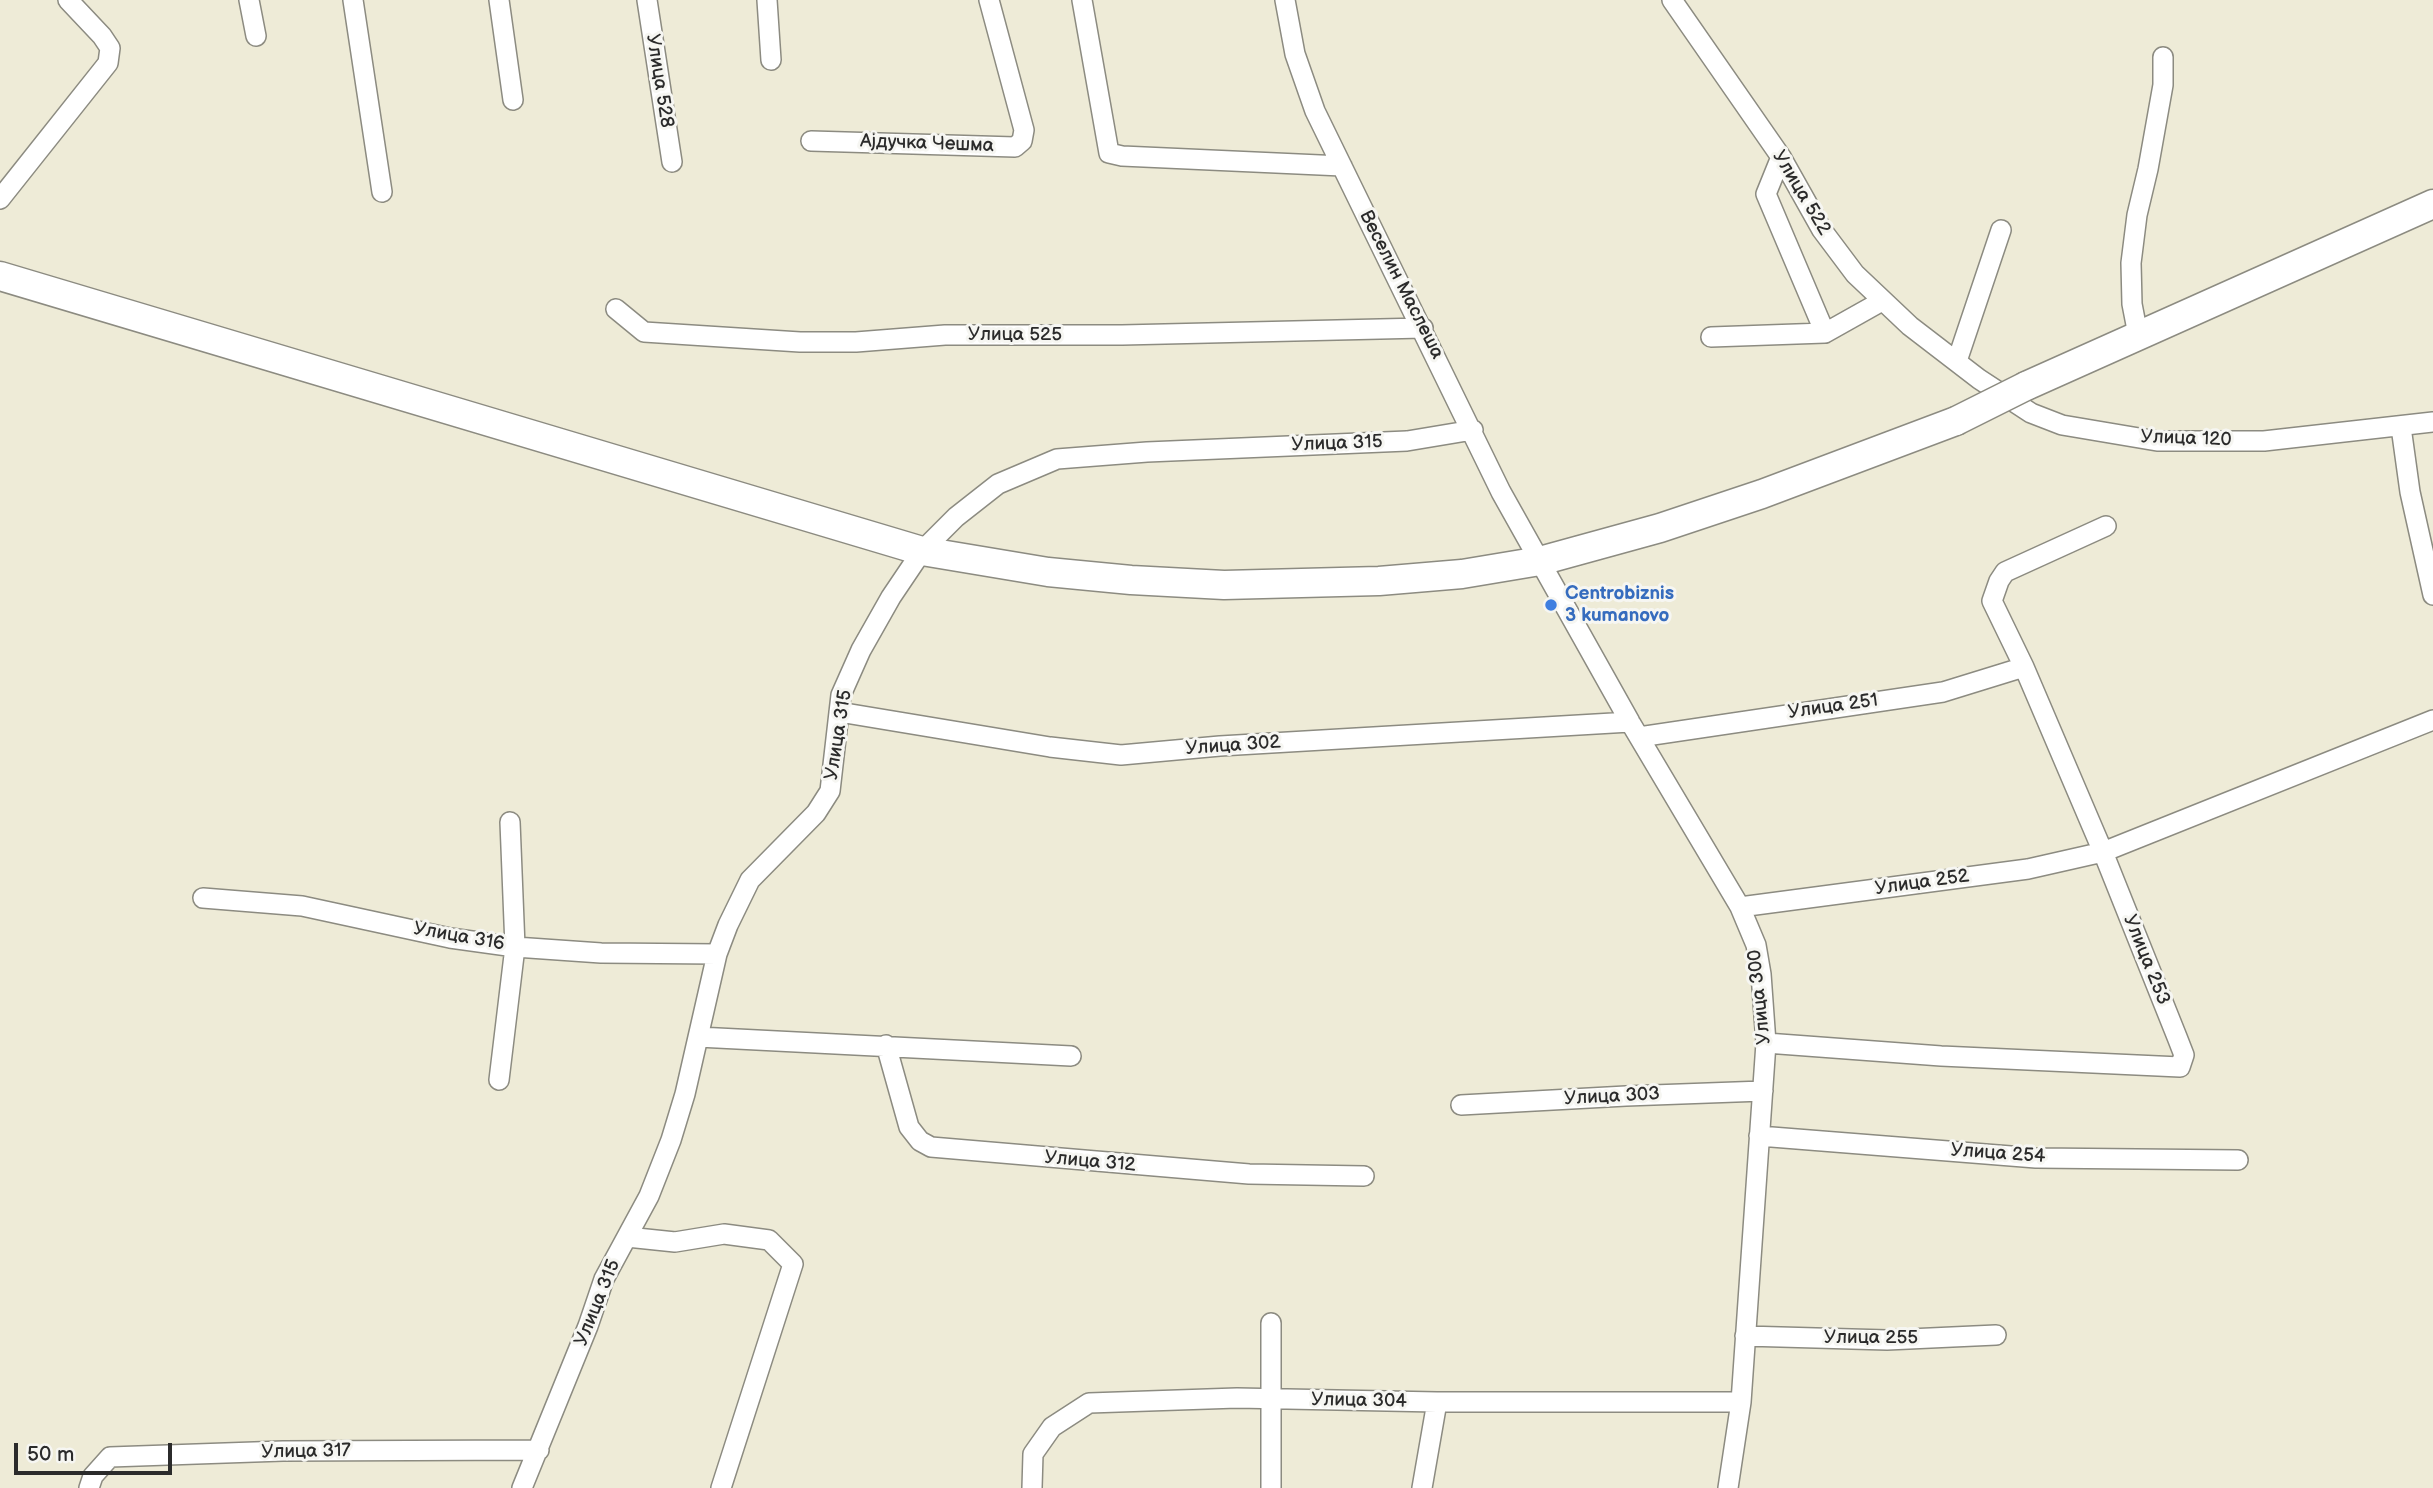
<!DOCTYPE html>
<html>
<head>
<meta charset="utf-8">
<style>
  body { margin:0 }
  #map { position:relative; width:2433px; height:1488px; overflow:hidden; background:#eeebd7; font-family:"Balsamiq Sans",sans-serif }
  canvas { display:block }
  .scale { position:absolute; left:14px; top:1443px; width:158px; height:32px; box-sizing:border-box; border:4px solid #2b2b2b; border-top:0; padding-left:9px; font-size:21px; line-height:24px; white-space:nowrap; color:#2b2b2b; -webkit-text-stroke:5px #f6f6f2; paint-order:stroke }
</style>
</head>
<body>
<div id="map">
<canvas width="2433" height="1488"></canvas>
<div class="scale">50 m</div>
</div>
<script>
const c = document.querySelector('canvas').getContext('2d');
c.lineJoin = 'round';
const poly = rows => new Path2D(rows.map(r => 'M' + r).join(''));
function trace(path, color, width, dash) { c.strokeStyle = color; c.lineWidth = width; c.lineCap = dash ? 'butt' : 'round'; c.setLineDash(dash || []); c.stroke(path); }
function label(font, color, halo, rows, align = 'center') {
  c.font = font + ' "Balsamiq Sans",sans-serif'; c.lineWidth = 6; c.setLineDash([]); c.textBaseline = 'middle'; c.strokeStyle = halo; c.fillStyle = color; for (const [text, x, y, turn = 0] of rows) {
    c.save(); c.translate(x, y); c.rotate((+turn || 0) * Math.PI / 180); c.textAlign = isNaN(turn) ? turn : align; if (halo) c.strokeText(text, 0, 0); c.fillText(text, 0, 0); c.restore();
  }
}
const minor = poly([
  [249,0,256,36],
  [353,0,382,192],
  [499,0,513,100],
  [647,0,672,162],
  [767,0,771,60],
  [1082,0,1109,153,1122,156,1342,166],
  [1285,0,1295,54,1315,111,1501,492,1630,722,1740,907,1756,945,1761,974,1766,1043,1741,1402,1728,1488],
  [1672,0,1781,157,1822,230,1855,274,1910,326,1979,379,2031,413,2062,425,2157,441,2264,441,2433,422],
  [811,141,1015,147,1022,141,1024,130,989,0],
  [1781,157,1766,194,1825,333],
  [0,199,108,63,110,48,102,36,68,0],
  [616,309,644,332,800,342,856,342,945,335,1122,335,1423,328],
  [2138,335,2132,304,2131,263,2137,215,2148,169,2163,85,2163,57],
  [1711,337,1825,333,1882,301],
  [1957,361,2001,230],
  [2401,427,2410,492,2433,595],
  [839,712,1050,747,1121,755,1220,746,1630,722],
  [1639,737,1943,692,2024,667],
  [203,898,302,906,450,938,515,947,601,953,717,954],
  [1740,907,2028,869,2103,852,2433,720],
  [698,1037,1071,1056],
  [1766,1043,1941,1056,2180,1067,2184,1055,2177,1037,2103,852,2024,667,1992,601,1999,581,2005,572,2106,526],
  [886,1045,909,1127,920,1141,931,1147,1249,1174,1364,1176],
  [499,1080,515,947,510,822],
  [1461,1105,1626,1096,1763,1091],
  [1759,1136,2036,1158,2238,1160],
  [627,1237,675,1242,724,1234,769,1240,793,1264,721,1488],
  [1745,1336,1887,1340,1996,1335],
  [89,1488,93,1476,110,1457,283,1451,539,1450],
  [522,1488,588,1326,604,1279,649,1196,671,1140,685,1094,717,954,728,925,750,880,816,813,830,791,841,695,861,650,891,597,922,551,956,517,998,484,1057,459,1147,452,1407,441,1473,430],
  [1032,1488,1033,1454,1052,1427,1089,1403,1237,1398,1437,1402,1741,1402],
  [1271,1488,1271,1323],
  [1422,1488,1437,1402]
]);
const secondary = poly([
  [0,276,922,551,1048,572,1131,580,1224,585,1379,581,1462,574,1540,561,1660,528,1762,494,1956,421],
  [2026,386,2433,204]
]);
trace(minor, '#8c8b81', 22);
trace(secondary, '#8c8b81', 31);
trace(minor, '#fff', 19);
trace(secondary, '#fff', 28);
const secondaryBridge = poly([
  [1956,421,2026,386]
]);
trace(secondaryBridge, '#8c8b81', 31, []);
trace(secondaryBridge, '#fff', 28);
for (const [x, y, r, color] of [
  [1551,605,7,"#3f7fe0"]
]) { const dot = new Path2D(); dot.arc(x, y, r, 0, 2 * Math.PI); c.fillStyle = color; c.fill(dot); trace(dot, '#f6f6f2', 2.5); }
label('19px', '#2b2b2b', '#f6f6f2', [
  ["Улица 528",659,81,81],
  ["Ајдучка Чешма",927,144,2],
  ["Улица 522",1801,193,59],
  ["Веселин Маслеша",1401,285,63],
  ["Улица 525",1015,335],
  ["Улица 120",2186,439,2],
  ["Улица 315",1337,444,-2],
  ["Улица 251",1833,707,-8],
  ["Улица 315",839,735,-81],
  ["Улица 302",1233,746,-4],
  ["Улица 252",1922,883,-8],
  ["Улица 316",459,937,10],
  ["Улица 253",2146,960,68],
  ["Улица 300",1760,997,-96],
  ["Улица 303",1612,1097,-3],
  ["Улица 254",1998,1154,4],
  ["Улица 312",1090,1162,5],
  ["Улица 315",598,1303,-68],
  ["Улица 255",1871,1338],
  ["Улица 304",1359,1401,1],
  ["Улица 317",306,1452,-1]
]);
label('bold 19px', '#366cbe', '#f6f6f2', [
  ["Centrobiznis",1565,594],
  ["3 kumanovo",1565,616]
], 'left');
</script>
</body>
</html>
